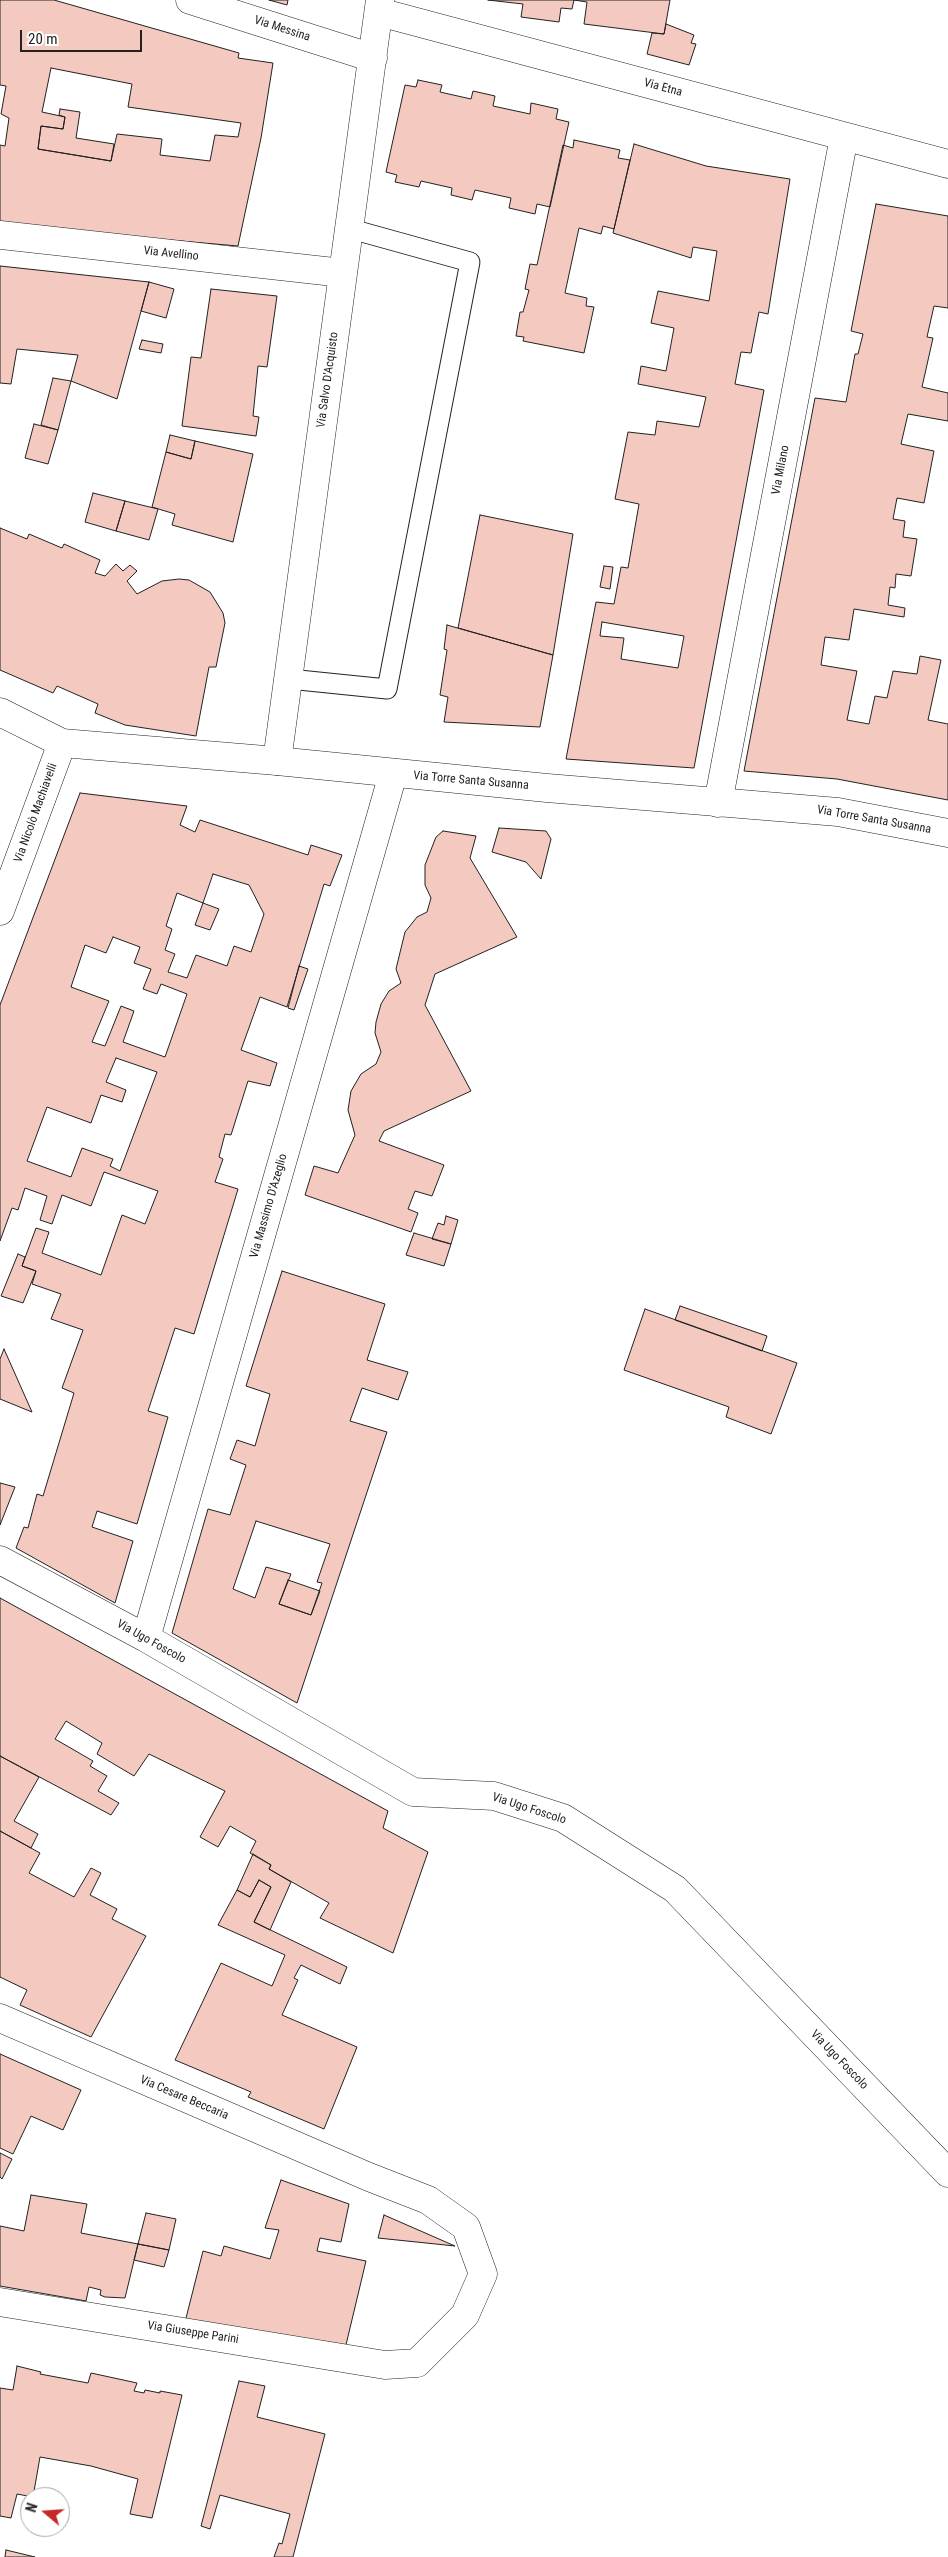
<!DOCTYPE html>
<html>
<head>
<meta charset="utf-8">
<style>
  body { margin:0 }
  #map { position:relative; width:948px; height:2557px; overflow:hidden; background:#fff; font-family:"Roboto Condensed",sans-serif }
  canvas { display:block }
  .north { position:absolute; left:20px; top:2487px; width:50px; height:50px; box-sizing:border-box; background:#fff; border:1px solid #a7a7a7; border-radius:50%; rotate:288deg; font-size:14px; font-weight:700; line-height:20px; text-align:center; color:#222 }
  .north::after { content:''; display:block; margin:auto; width:18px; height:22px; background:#c62828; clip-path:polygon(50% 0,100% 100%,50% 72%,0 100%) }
  .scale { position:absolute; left:20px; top:30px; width:122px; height:22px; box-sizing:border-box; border:2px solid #222; border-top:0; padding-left:6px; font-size:15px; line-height:18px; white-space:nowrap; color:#222; -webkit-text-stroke:4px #fff; paint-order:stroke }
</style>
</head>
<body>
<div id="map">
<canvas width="948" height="2557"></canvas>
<div class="north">N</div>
<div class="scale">20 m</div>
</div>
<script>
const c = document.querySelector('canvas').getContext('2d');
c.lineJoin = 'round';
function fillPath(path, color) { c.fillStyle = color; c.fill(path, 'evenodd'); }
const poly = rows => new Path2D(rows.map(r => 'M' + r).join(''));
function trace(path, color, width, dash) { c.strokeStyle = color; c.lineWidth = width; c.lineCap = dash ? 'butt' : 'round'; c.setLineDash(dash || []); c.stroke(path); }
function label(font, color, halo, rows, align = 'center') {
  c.font = font + ' "Roboto Condensed",sans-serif'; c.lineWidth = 4; c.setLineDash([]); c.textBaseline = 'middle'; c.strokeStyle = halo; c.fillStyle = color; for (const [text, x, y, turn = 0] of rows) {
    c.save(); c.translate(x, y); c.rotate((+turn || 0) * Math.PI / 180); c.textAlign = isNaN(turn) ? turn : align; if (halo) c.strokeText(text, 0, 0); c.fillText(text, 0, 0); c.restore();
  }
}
const building = poly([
  [0,0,54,0,239,53,238,58,273,63,261,138,238,246,169,240,166,250,0,230,0,145,5,146,9,118,1,114,6,86,0,85,0,0],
  [51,68,132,84,128,107,241,123,238,137,215,135,210,161,160,155,162,139,117,134,111,161,38,149,41,126,63,129,65,117,42,112,51,68],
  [269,0,288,0,287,5,269,0],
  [488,0,574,0,572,9,561,8,559,22,521,17,523,4,488,0],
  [574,0,670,0,664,34,584,24,587,2,574,0],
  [666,24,694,35,691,43,696,44,689,65,647,54,652,33,664,34,666,24],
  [418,80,442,85,440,92,471,99,473,91,495,96,493,106,530,114,531,103,558,109,556,119,569,122,550,207,537,204,535,214,509,208,511,198,475,190,472,200,451,195,452,188,421,181,419,187,395,182,397,175,386,172,405,85,416,87,418,80],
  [60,109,80,112,76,138,114,144,111,161,38,149,41,126,63,129,65,117,59,115,60,109],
  [574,140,620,150,618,158,630,160,614,229,603,226,601,234,579,228,565,293,587,298,586,306,594,307,584,353,523,341,524,337,516,336,520,312,523,312,529,290,525,289,530,264,537,265,563,145,573,148,574,140],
  [634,144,706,166,790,179,768,314,759,312,751,353,741,352,735,384,764,390,694,768,566,759,596,602,614,604,621,567,628,568,639,504,615,499,628,432,655,435,657,421,699,427,706,397,638,384,641,366,666,371,674,328,651,323,658,291,709,301,717,251,693,247,691,258,613,233,634,144],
  [602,622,684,636,678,668,621,659,624,638,600,636,602,622],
  [876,204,948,216,948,308,934,306,927,337,933,338,922,387,948,393,948,421,908,414,901,444,934,451,924,503,897,498,893,519,905,521,903,537,917,539,911,576,896,574,895,588,890,587,888,605,905,608,904,617,854,609,849,640,825,637,821,665,857,671,847,720,869,724,875,696,887,698,893,671,917,674,920,656,941,660,928,720,948,724,948,800,837,779,744,771,815,398,846,402,855,354,858,354,863,334,851,331,876,204],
  [0,266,149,282,117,399,71,381,78,355,17,349,11,384,0,383,0,266],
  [149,282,174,289,166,318,141,311,149,282],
  [211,289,277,296,267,367,258,366,253,416,259,417,256,436,182,426,191,357,201,358,211,289],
  [142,340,163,344,161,353,139,349,142,340],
  [53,378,71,381,58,430,41,425,53,378],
  [34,424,58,430,48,464,25,458,34,424],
  [170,435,195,441,191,459,166,452,170,435],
  [195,441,253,454,233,542,172,525,175,514,152,507,166,452,191,459,195,441],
  [93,493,125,501,116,531,85,522,93,493],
  [125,501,158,509,149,540,116,531,125,501],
  [480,515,573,534,553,655,458,628,480,515],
  [0,528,27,539,29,534,62,548,64,544,100,560,95,573,105,576,116,564,123,571,130,565,137,571,127,581,137,594,162,581,179,579,189,580,210,592,223,613,225,623,216,667,209,667,196,736,125,725,95,713,98,704,57,686,53,693,0,670,0,528],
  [604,566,613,567,610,589,600,587,604,566],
  [447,625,553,655,540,727,444,722,448,697,440,695,447,650,444,649,447,625],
  [80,793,187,806,180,825,195,832,200,820,308,855,311,845,342,855,330,886,324,884,287,1007,260,997,241,1050,277,1063,270,1086,248,1081,231,1135,225,1134,219,1157,223,1159,215,1182,238,1189,194,1334,175,1328,148,1411,168,1417,137,1524,97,1511,92,1527,133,1541,115,1603,16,1548,24,1527,28,1528,37,1494,43,1496,74,1393,62,1388,83,1330,51,1319,61,1294,32,1284,36,1271,22,1266,36,1228,49,1232,42,1253,101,1275,122,1215,145,1224,158,1191,104,1172,91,1206,62,1195,52,1224,40,1220,47,1196,25,1188,18,1210,12,1208,0,1241,0,1005,80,793],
  [213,874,249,885,264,914,251,952,234,946,227,966,196,955,187,978,168,972,175,954,165,950,172,929,166,926,177,893,203,903,213,874],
  [113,937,140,947,134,963,151,969,143,989,157,994,161,984,187,994,165,1057,123,1042,134,1011,121,1006,105,1046,92,1042,109,1001,71,987,85,945,106,953,113,937],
  [116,1058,157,1072,120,1171,110,1166,113,1159,82,1148,71,1177,27,1161,47,1107,91,1123,101,1095,122,1102,126,1090,106,1082,116,1058],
  [499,828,546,831,551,839,541,879,526,862,492,852,499,828],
  [443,831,476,836,470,858,517,937,435,974,425,1005,471,1091,384,1131,379,1141,444,1165,432,1196,415,1191,408,1209,418,1213,411,1232,305,1195,314,1166,338,1173,355,1135,348,1110,351,1091,361,1074,376,1064,381,1052,375,1033,376,1022,381,1004,389,991,401,983,396,969,405,932,417,917,427,912,431,898,425,885,425,865,436,837,443,831],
  [203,903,219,909,210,930,195,925,203,903],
  [299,966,308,969,294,1010,288,1008,299,966],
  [446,1216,458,1220,451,1244,432,1239,438,1223,444,1225,446,1216],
  [414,1233,451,1244,444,1266,406,1255,414,1233],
  [18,1254,25,1257,22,1266,36,1271,23,1303,1,1296,18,1254],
  [282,1271,385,1304,367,1360,408,1372,398,1400,362,1388,350,1421,387,1432,297,1703,172,1633,208,1509,230,1515,246,1465,230,1459,237,1440,255,1446,270,1394,246,1386,282,1271],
  [256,1521,330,1544,317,1582,322,1583,311,1615,279,1604,291,1574,266,1567,255,1598,233,1589,256,1521],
  [680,1306,767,1336,762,1351,675,1320,680,1306],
  [645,1309,797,1363,771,1434,726,1417,729,1407,624,1370,645,1309],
  [4,1349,32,1412,0,1399,0,1359,4,1349],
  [0,1483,15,1487,0,1525,0,1483],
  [288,1580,320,1591,311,1615,279,1604,288,1580],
  [0,1598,388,1811,383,1828,428,1852,393,1953,320,1918,329,1903,269,1869,271,1865,250,1853,256,1841,230,1826,218,1847,200,1837,225,1791,149,1754,134,1776,97,1754,102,1743,66,1721,55,1739,93,1761,90,1766,107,1776,98,1791,119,1803,111,1815,0,1756,0,1598],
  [0,1756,39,1777,14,1821,38,1834,31,1848,0,1831,0,1756],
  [0,1831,40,1853,29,1873,74,1897,91,1868,101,1873,90,1895,117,1909,112,1919,146,1936,91,2037,20,2005,27,1990,0,1977,0,1831],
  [253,1854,271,1865,269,1869,291,1882,270,1930,254,1922,271,1887,259,1880,250,1897,237,1890,253,1854],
  [259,1880,271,1887,254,1922,347,1967,340,1984,301,1965,294,1978,298,1980,282,2015,357,2047,324,2129,248,2097,251,2092,175,2060,221,1963,272,1986,285,1955,218,1925,237,1890,250,1897,259,1880],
  [0,2054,81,2090,63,2130,31,2116,13,2154,0,2148,0,2054],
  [0,2153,12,2159,2,2179,0,2177,0,2153],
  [281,2180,349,2204,341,2242,320,2238,317,2251,366,2261,345,2349,185,2322,203,2251,221,2256,224,2246,270,2259,279,2230,265,2228,281,2180],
  [31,2195,87,2204,81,2233,138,2244,125,2298,105,2297,100,2295,101,2290,89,2287,86,2301,0,2286,0,2226,24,2231,31,2195],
  [146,2213,176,2219,169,2250,138,2244,146,2213],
  [384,2215,455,2246,378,2238,384,2215],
  [138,2244,169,2250,164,2267,134,2260,138,2244],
  [17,2366,41,2372,40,2374,88,2383,91,2373,137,2383,134,2391,144,2393,145,2390,160,2393,160,2391,182,2395,152,2518,130,2514,138,2479,91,2466,40,2457,33,2497,17,2494,11,2518,0,2516,0,2388,13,2390,17,2366],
  [239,2381,265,2386,257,2417,325,2434,293,2557,274,2557,279,2543,282,2544,290,2514,220,2495,210,2529,201,2526,239,2381],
  [6,2550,35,2557,5,2557,6,2550]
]);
fillPath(building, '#f3c9c0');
trace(building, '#222', 1);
const lane = poly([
  [289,679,387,689,470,262,351,229]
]);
const street = poly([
  [190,0,373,58],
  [379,12,948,164],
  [0,235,343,273],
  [277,761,380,0],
  [718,803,844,137],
  [0,911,62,743],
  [0,1560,146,1638,413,1792,494,1796,563,1818,675,1889,948,2173],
  [146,1638,393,774],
  [0,2018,369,2177,428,2200,466,2227,483,2274,465,2315,417,2363,385,2365,0,2302]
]);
const secondary = poly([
  [0,712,62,743,277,761,547,788,838,812,948,833]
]);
trace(lane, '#222', 21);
trace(street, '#222', 29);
trace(secondary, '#222', 29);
trace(lane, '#fff', 19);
trace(street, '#fff', 28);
trace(secondary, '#fff', 28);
label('12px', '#222', '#fff', [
  ["Via Messina",282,29,18],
  ["Via Etna",663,88,15],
  ["Via Avellino",171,254,6],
  ["Via Salvo D'Acquisto",328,380,-82],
  ["Via Milano",781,470,-79],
  ["Via Torre Santa Susanna",471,781,5],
  ["Via Nicolò Machiavelli",36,813,-70],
  ["Via Torre Santa Susanna",874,820,10],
  ["Via Massimo D'Azeglio",269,1206,-74],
  ["Via Ugo Foscolo",151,1642,29],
  ["Via Ugo Foscolo",529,1809,18],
  ["Via Ugo Foscolo",839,2060,46],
  ["Via Cesare Beccaria",184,2098,23],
  ["Via Giuseppe Parini",193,2333,9]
]);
</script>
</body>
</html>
